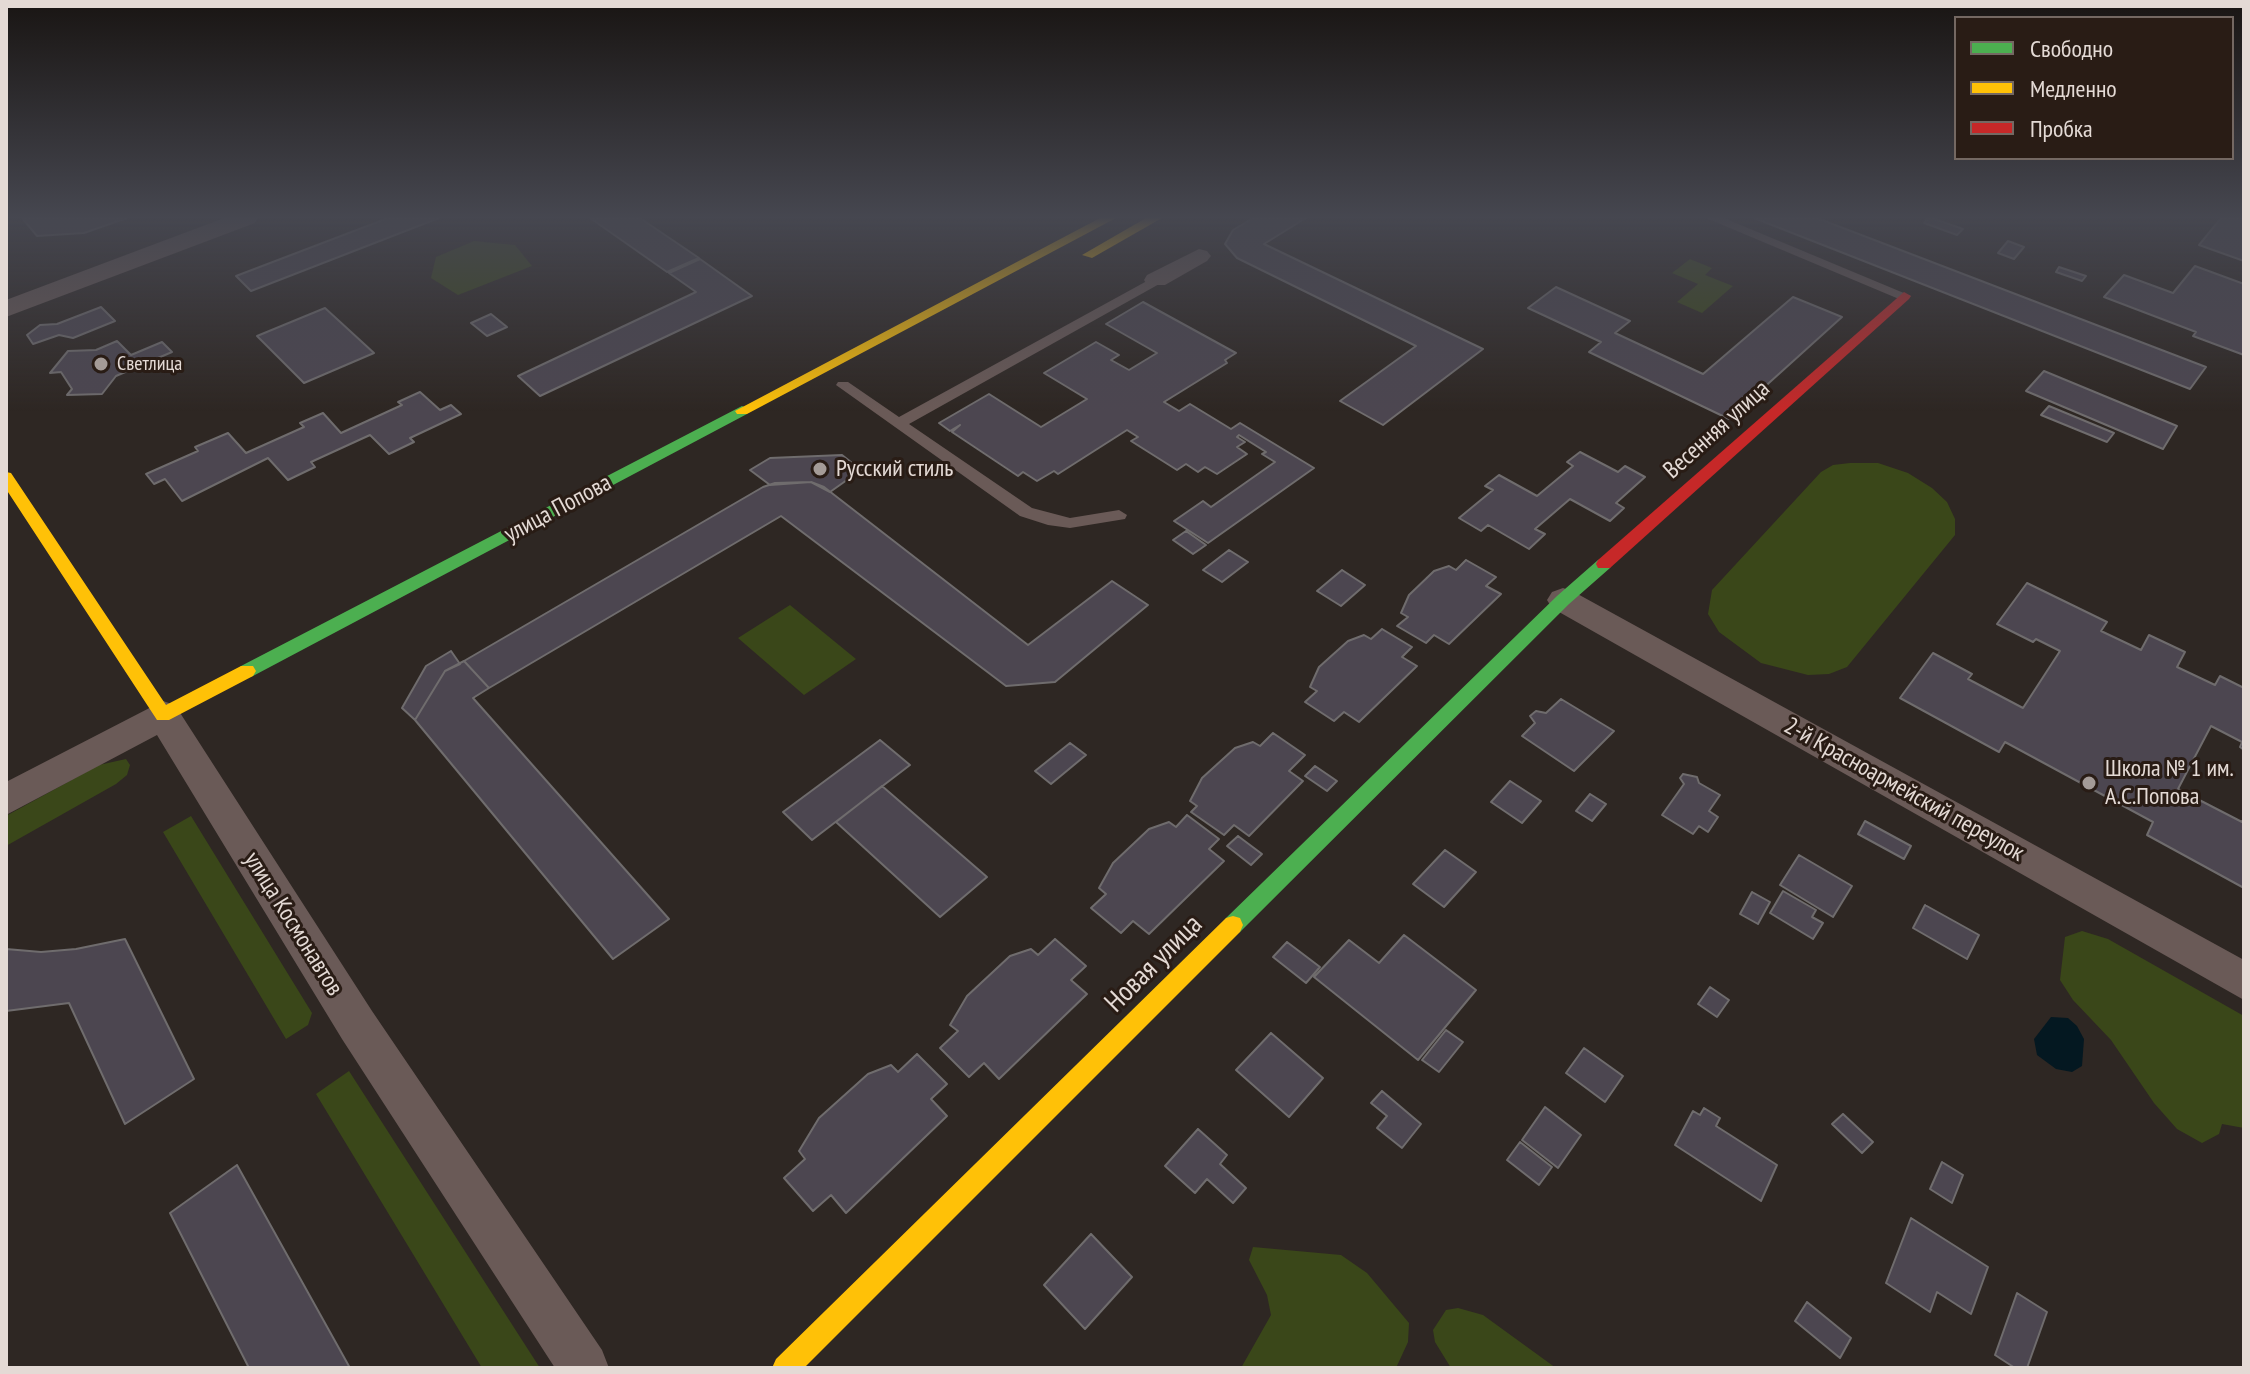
<!DOCTYPE html>
<html>
<head>
<meta charset="utf-8">
<style>
  body { margin:0 }
  #map { position:relative; width:2250px; height:1374px; overflow:hidden; background:#2e2723; font-family:"PT Sans Narrow",sans-serif }
  canvas { display:block }
  .frame { position:absolute; inset:0; border:8px solid #e4dad5; pointer-events:none }
  .legend { position:absolute; left:1954px; top:16px; width:280px; height:144px; box-sizing:border-box; background:#291c15; border:2px solid #746862; margin:0; padding:10px 14px; list-style:none; font-size:24px; color:#e4dad5 }
  .legend li { display:flex; align-items:center; gap:16px; height:40px }
  .legend b { width:40px; border:2px solid #746862 }
</style>
</head>
<body>
<div id="map">
<canvas width="2250" height="1374"></canvas>
<div class="frame"></div>
<ul class="legend">
<li><b style="height:10px;background:#4caf50"></b>Свободно</li>
<li><b style="height:10px;background:#ffc107"></b>Медленно</li>
<li><b style="height:10px;background:#c62828"></b>Пробка</li>
</ul>
</div>
<script>
const c = document.querySelector('canvas').getContext('2d');
c.lineJoin = 'round';
function fillPath(path, color) { c.fillStyle = color; c.fill(path, 'evenodd'); }
const poly = rows => new Path2D(rows.map(r => 'M' + r).join(''));
function trace(path, color, width, dash) { c.strokeStyle = color; c.lineWidth = width; c.lineCap = dash ? 'butt' : 'round'; c.setLineDash(dash || []); c.stroke(path); }
function label(font, color, halo, rows, align = 'center') {
  c.font = font + ' "PT Sans Narrow",sans-serif'; c.lineWidth = 6; c.setLineDash([]); c.textBaseline = 'middle'; c.strokeStyle = halo; c.fillStyle = color; for (const [text, x, y, turn = 0] of rows) {
    c.save(); c.translate(x, y); c.rotate((+turn || 0) * Math.PI / 180); c.textAlign = isNaN(turn) ? turn : align; if (halo) c.strokeText(text, 0, 0); c.fillText(text, 0, 0); c.restore();
  }
}
fillPath(poly([
  [474,241,515,245,532,266,458,295,431,278,436,257],
  [1690,259,1712,268,1705,275,1733,286,1702,313,1677,302,1698,284,1672,273],
  [1850,463,1878,463,1908,473,1932,488,1947,502,1955,519,1955,535,1847,667,1829,674,1808,675,1761,663,1719,632,1708,614,1712,590,1821,472,1833,465],
  [790,605,856,659,804,695,738,638],
  [126,759,130,765,127,775,116,784,6,846,6,816,99,765],
  [191,816,312,1013,308,1025,286,1039,163,832],
  [2082,931,2108,939,2244,1016,2244,1128,2222,1124,2219,1134,2202,1143,2177,1129,2154,1103,2111,1040,2073,1000,2060,980,2065,937],
  [349,1071,540,1368,482,1368,316,1094],
  [1253,1247,1341,1255,1367,1273,1409,1323,1408,1342,1396,1368,1241,1368,1271,1315,1267,1295,1249,1260],
  [1458,1308,1483,1315,1556,1368,1451,1368,1435,1342,1433,1330,1446,1310]
]), '#3a4719');
fillPath(poly([
  [2051,1017,2068,1018,2077,1026,2084,1039,2082,1066,2072,1072,2056,1069,2037,1055,2034,1039]
]), '#041821');
const building = poly([
  [22,218,68,219,127,218,84,233,37,236,22,218],
  [388,218,439,218,251,291,236,276,388,218],
  [590,218,640,218,699,258,667,272,590,218],
  [1253,218,1306,218,1264,244,1483,349,1383,425,1340,401,1416,346,1237,258,1225,244,1233,230,1253,218],
  [1754,218,1817,218,2206,367,2190,389,1754,218],
  [1928,218,1932,218,1963,229,1957,235,1924,223,1928,218],
  [2221,218,2244,218,2244,261,2199,245,2221,218],
  [2008,241,2024,247,2014,259,1998,253,2008,241],
  [700,259,752,296,540,396,518,376,696,292,669,273,700,259],
  [2195,266,2244,284,2244,355,2193,336,2196,332,2104,297,2124,275,2173,293,2195,266],
  [2059,267,2086,276,2082,281,2056,272,2059,267],
  [1556,287,1630,321,1615,333,1703,374,1793,297,1842,317,1729,419,1589,352,1601,342,1528,308,1556,287],
  [1143,302,1236,353,1225,360,1227,363,1164,402,1179,411,1190,404,1231,429,1240,423,1314,468,1208,543,1174,521,1203,501,1211,507,1275,462,1262,454,1266,452,1239,435,1237,437,1245,442,1237,447,1247,454,1217,474,1205,467,1198,472,1186,464,1177,470,1131,441,1138,437,1127,430,1058,474,1054,471,1037,481,1023,472,1018,476,952,432,960,425,950,431,939,423,989,394,1041,427,1087,399,1044,373,1096,342,1119,355,1111,360,1129,370,1157,353,1106,324,1143,302],
  [101,307,115,321,73,338,59,335,33,344,27,335,40,325,57,324,101,307],
  [325,308,374,353,304,383,257,336,325,308],
  [491,314,507,327,487,336,471,323,491,314],
  [117,341,131,355,162,342,172,352,116,376,102,394,67,395,72,389,61,372,50,373,68,351,96,350,117,341],
  [2044,371,2177,426,2163,449,2026,391,2044,371],
  [420,392,440,410,451,405,461,414,410,438,414,442,389,454,370,435,311,462,315,467,288,480,268,458,182,501,165,479,154,484,146,474,198,451,195,447,228,433,246,453,304,427,300,423,323,413,341,433,402,405,398,402,420,392],
  [2049,406,2114,433,2107,442,2041,415,2049,406],
  [1580,452,1618,472,1625,466,1645,477,1616,503,1624,508,1610,521,1570,499,1535,529,1545,534,1529,549,1488,525,1481,531,1459,518,1493,490,1485,486,1499,475,1537,496,1573,466,1567,462,1580,452],
  [842,455,861,470,830,492,811,482,770,485,750,470,770,458,842,455],
  [811,482,824,487,1028,645,1112,581,1148,605,1055,682,1006,686,781,516,489,688,464,661,763,487,775,483,811,482],
  [1186,531,1206,545,1193,554,1173,540,1186,531],
  [1229,550,1248,562,1222,582,1203,570,1229,550],
  [1466,560,1496,577,1486,586,1501,594,1449,644,1434,635,1426,643,1397,626,1408,617,1401,613,1409,595,1434,571,1449,566,1456,570,1466,560],
  [1342,570,1365,585,1341,606,1317,591,1342,570],
  [2027,583,2107,622,2101,631,2141,650,2149,635,2185,652,2177,667,2215,685,2220,676,2244,688,2244,750,2240,747,2242,742,2211,726,2178,789,2242,822,2244,818,2244,888,2147,835,2153,822,2005,742,1999,752,1900,698,1933,653,1972,674,1968,679,2023,708,2060,651,2036,639,2033,642,1997,624,2027,583],
  [1382,629,1412,647,1402,657,1417,666,1359,722,1344,712,1334,721,1305,702,1317,691,1310,687,1319,667,1348,641,1364,635,1371,639,1382,629],
  [451,651,460,664,445,671,415,720,402,708,426,666,451,651],
  [464,661,489,688,473,698,669,919,613,959,415,720,445,671,464,661],
  [1561,699,1614,731,1574,771,1522,736,1535,723,1530,716,1536,711,1546,713,1561,699],
  [1273,733,1305,755,1289,771,1303,781,1249,836,1234,825,1224,835,1191,812,1197,806,1190,801,1202,778,1235,748,1253,742,1260,746,1273,733],
  [880,740,910,765,812,840,783,812,880,740],
  [1070,743,1086,755,1051,784,1035,771,1070,743],
  [1315,766,1337,781,1327,791,1305,776,1315,766],
  [1683,774,1697,777,1699,783,1720,795,1709,811,1718,817,1708,832,1699,826,1693,834,1662,815,1684,784,1680,778,1683,774],
  [1510,781,1541,801,1522,823,1491,802,1510,781],
  [882,786,987,877,940,917,836,822,882,786],
  [1590,794,1606,804,1592,821,1576,811,1590,794],
  [1187,815,1219,839,1209,849,1224,861,1149,934,1133,921,1121,933,1091,908,1106,894,1099,888,1113,863,1149,829,1169,822,1176,827,1187,815],
  [1865,821,1911,846,1904,859,1858,834,1865,821],
  [1238,836,1262,854,1251,865,1227,846,1238,836],
  [1445,850,1476,872,1444,907,1413,884,1445,850],
  [1799,855,1852,886,1833,917,1780,885,1799,855],
  [1783,891,1816,910,1812,917,1823,923,1813,939,1770,913,1783,891],
  [1752,892,1770,902,1758,924,1740,914,1752,892],
  [1925,905,1979,935,1967,959,1913,928,1925,905],
  [1404,935,1476,990,1418,1060,1314,977,1349,940,1379,963,1404,935],
  [125,939,194,1079,125,1124,69,1003,6,1011,6,949,41,952,76,949,125,939],
  [1055,939,1086,966,1071,980,1087,994,999,1079,984,1063,969,1077,940,1048,958,1031,950,1025,967,996,1010,956,1031,949,1038,955,1055,939],
  [1287,942,1320,967,1306,983,1273,957,1287,942],
  [1710,987,1729,1000,1717,1017,1698,1004,1710,987],
  [1446,1030,1463,1042,1439,1072,1422,1060,1446,1030],
  [1271,1033,1323,1078,1289,1117,1236,1070,1271,1033],
  [1584,1048,1623,1076,1605,1102,1566,1073,1584,1048],
  [917,1054,947,1084,931,1099,947,1116,846,1213,831,1195,813,1211,784,1178,805,1159,799,1151,819,1118,868,1074,891,1065,898,1072,917,1054],
  [1382,1091,1421,1124,1402,1148,1377,1128,1387,1116,1371,1103,1382,1091],
  [1545,1107,1581,1135,1558,1168,1522,1140,1545,1107],
  [1704,1108,1720,1118,1716,1126,1777,1165,1761,1201,1675,1145,1693,1111,1700,1115,1704,1108],
  [1843,1114,1873,1142,1862,1153,1832,1124,1843,1114],
  [1198,1129,1227,1155,1220,1164,1246,1188,1233,1203,1207,1179,1195,1193,1165,1166,1198,1129],
  [1520,1142,1552,1167,1539,1185,1507,1160,1520,1142],
  [1942,1162,1963,1175,1952,1203,1930,1189,1942,1162],
  [237,1165,350,1368,249,1368,170,1213,237,1165],
  [1911,1218,1988,1267,1971,1314,1937,1292,1930,1312,1886,1283,1911,1218],
  [1091,1234,1132,1277,1085,1329,1044,1285,1091,1234],
  [2017,1293,2047,1312,2027,1368,2015,1368,1995,1355,2017,1293],
  [1807,1302,1851,1338,1840,1358,1795,1321,1807,1302]
]);
fillPath(building, '#4c4650');
trace(building, '#6f6c6d', 2);
fillPath(poly([
  [1706,218,1724,218,1911,296,1904,300,1899,299,1706,218],
  [1156,276,1163,280,1161,283,909,424,1032,508,1070,518,1119,510,1127,515,1125,519,1070,528,1048,525,1020,516,836,385,838,382,848,382,899,417,1156,276]
]), '#6a5a57');
fillPath(poly([
  [224,218,258,218,255,223,6,317,6,300,224,218],
  [1199,249,1207,251,1211,256,1207,261,1165,285,1147,285,1144,280,1147,275,1199,249],
  [1563,588,1574,592,2244,960,2244,1000,1552,608,1547,600,1552,592,1563,588],
  [163,701,175,705,372,1011,602,1350,609,1368,555,1368,342,1039,157,735,6,815,6,782,163,701]
]), '#6a5a57');
fillPath(poly([
  [742,406,747,408,747,414,253,676,247,678,238,671,241,666,742,406],
  [1604,558,1612,564,1610,568,1569,604,1240,932,1233,934,1226,932,1223,925,1226,918,1557,596,1598,560,1604,558]
]), '#4caf50');
fillPath(poly([
  [1100,218,1116,218,747,414,737,414,735,411,1100,218],
  [1146,218,1162,218,1092,258,1082,255,1146,218],
  [6,472,11,473,166,705,241,666,253,666,256,671,253,676,169,720,157,720,6,489,6,472],
  [1233,916,1240,918,1243,925,1240,932,804,1368,772,1368,776,1359,1226,918,1233,916]
]), '#ffc107');
fillPath(poly([
  [1904,292,1911,296,1909,299,1610,568,1598,568,1596,564,1598,560,1904,292]
]), '#c62828');
const sky = c.createLinearGradient(0, 0, 0, 411);
sky.addColorStop(0, '#191513');
sky.addColorStop(0.53, '#464750');
sky.addColorStop(1, '#46475000');
c.fillStyle = sky;
c.fillRect(0, 0, 2250, 411);
for (const [x, y, r, color] of [
  [101,364,8,"#a49b97"],
  [820,469,8,"#a49b97"],
  [2089,783,8,"#a49b97"]
]) { const dot = new Path2D(); dot.arc(x, y, r, 0, 2 * Math.PI); c.fillStyle = color; c.fill(dot); trace(dot, '#291c15', 3); }
label('20px', '#e4dad5', '#291c15', [
  ["Светлица",117,364]
], 'left');
label('24px', '#e4dad5', '#291c15', [
  ["Весенняя улица",1717,430,-42],
  ["улица Попова",558,509,-28],
  ["2-й Красноармейский переулок",1904,790,29],
  ["улица Космонавтов",293,924,58]
]);
label('24px', '#e4dad5', '#291c15', [
  ["Русский стиль",836,469],
  ["Школа № 1 им.",2105,769],
  ["А.С.Попова",2105,797]
], 'left');
label('28px', '#e4dad5', '#291c15', [
  ["Новая улица",1154,964,-45]
]);
</script>
</body>
</html>
